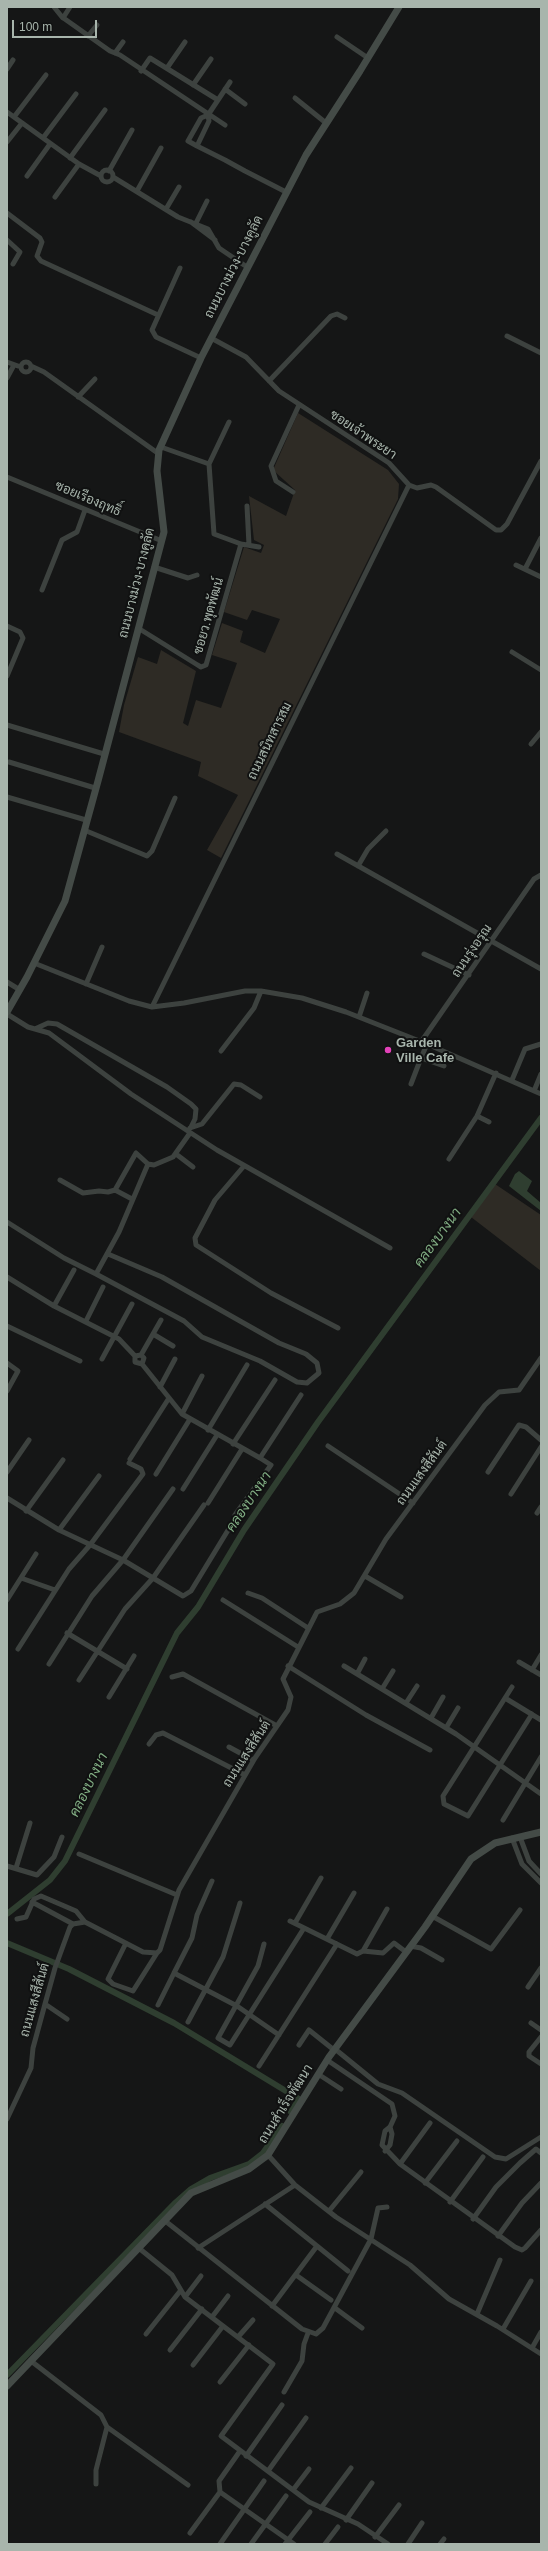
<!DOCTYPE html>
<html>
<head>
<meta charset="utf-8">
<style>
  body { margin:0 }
  #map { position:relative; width:548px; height:2551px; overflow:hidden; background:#151616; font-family:Arial,sans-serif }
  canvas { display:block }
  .frame { position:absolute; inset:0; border:8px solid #a8b5ac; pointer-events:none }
  .scale { position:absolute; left:12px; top:20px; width:85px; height:18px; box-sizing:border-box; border:2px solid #a8b5ac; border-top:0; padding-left:5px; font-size:12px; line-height:14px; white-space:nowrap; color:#a8b5ac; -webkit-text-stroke:3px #101111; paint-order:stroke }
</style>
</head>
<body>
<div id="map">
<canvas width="548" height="2551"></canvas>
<div class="frame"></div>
<div class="scale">100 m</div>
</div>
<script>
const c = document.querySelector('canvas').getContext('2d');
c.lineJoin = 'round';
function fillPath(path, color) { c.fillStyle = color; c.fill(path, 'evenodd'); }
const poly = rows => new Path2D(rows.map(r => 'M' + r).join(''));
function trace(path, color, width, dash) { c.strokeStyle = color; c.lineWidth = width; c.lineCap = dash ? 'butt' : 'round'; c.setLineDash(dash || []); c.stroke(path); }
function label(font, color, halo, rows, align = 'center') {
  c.font = font + ' Arial,Sarabun,sans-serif'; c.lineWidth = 4; c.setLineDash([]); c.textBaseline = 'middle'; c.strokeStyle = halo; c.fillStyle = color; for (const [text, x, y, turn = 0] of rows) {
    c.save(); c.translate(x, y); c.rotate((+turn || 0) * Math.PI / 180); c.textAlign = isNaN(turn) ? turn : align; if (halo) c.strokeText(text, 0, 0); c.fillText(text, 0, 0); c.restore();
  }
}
fillPath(poly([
  [298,413,388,470,399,484,398,499,221,858,207,850,238,795,198,776,201,762,119,732,124,705,138,657,157,664,161,650,196,671,183,723,188,726,196,700,221,708,237,663,212,655,222,623,243,631,240,642,265,653,280,619,252,610,247,620,224,612,244,547,261,553,264,545,254,540,249,496,286,516,295,490,273,470],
  [495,1184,541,1215,541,1271,471,1217]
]), '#2e2b25');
fillPath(poly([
  [519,1171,532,1181,527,1191,541,1203,541,1211,509,1186,515,1174]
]), '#2f3e30');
trace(poly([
  [7,1914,50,1880,65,1861,177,1633,198,1607,244,1530,318,1422,541,1118],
  [7,1943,69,1969,174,2023,299,2099,291,2112],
  [7,2375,174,2204,191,2189,210,2178,249,2164,263,2153,282,2126]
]), '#2f3e30', 6);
trace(poly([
  [54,7,62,17,110,51,120,55,225,125],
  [63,18,70,7],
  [88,36,97,25],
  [337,37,368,58],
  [115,53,123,42],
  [167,68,185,42],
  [7,69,13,60],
  [141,71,150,58,218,100],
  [193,85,211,59],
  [225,89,245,104],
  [295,98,326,123],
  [7,112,79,164,101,176],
  [208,115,230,82],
  [14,117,46,75],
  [43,138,76,94],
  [7,142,22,123],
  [197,146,209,121,208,115,201,118,188,141,197,146,225,160,245,171,286,192],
  [70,158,105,110],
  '101 176a6 6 0 1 1 12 0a6 6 0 1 1-12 0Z',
  [109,171,132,130],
  [27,176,50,144],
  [113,177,178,217,208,229,219,248,247,267],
  [137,191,161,148],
  [55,197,79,164],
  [166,209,179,187],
  [7,213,40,238,42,242,37,256,41,261,158,315],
  [191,222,215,240],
  [195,225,207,201],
  [7,240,20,252,13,264],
  [180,268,152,330,156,337,201,358],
  [507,336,541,353],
  [211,338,246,357,279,391,389,463,409,485,417,488,431,485,436,487,496,530,501,530,507,524,541,461],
  '21 367a5 5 0 1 1 10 0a5 5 0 1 1-10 0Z',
  [7,362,18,366],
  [31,366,44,372,159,454],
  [7,378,14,365],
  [269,381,331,316,337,314,345,318],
  [78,397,95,379],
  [161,447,209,464,214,534,241,544,259,547],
  [209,464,229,422],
  [7,477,162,541],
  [293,492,276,481,271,466,299,405],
  [247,506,249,545],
  [516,565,541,577],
  [154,567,188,578,197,575],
  [525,569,541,538],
  [42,590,62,540,77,532,85,510],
  [7,626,20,632,23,638,7,676],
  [138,628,196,664,201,667,206,665,241,544],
  [512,652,541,670],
  [7,725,104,754],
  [531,744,541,732],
  [9,762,95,788],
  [7,797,86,820],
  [84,830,147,856,152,851,175,798],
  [337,854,541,969],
  [358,866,368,849,386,831],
  [424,954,469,975],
  [34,963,129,1001,152,1007,184,1003,245,991,261,991,302,998,346,1012,427,1044,541,1094],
  [7,982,20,990],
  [86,984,102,947],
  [152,1007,409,485],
  [7,1014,28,1027,49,1033,131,1094,217,1150,390,1248],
  [359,1017,367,993],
  [37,1028,48,1023,57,1024,167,1087,191,1104,196,1109,195,1119,191,1127],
  [421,1042,534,879,541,875],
  [427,1044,421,1058,444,1066],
  [221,1051,254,1008,261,991],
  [512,1080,525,1049,541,1044],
  [411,1084,421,1058],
  [534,1091,541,1074],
  [477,1116,489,1122],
  [190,1128,202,1124,234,1084,241,1085,260,1097],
  [176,1154,193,1167],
  [449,1159,477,1116,496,1073],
  [148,1164,154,1165,173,1157,190,1133],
  [244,1166,215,1200,195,1238,196,1245,271,1293,338,1328],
  [115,1190,132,1199],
  [7,1222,64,1258,96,1274,119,1232,148,1164,136,1153,115,1190,108,1192,99,1191,83,1193,60,1180],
  [96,1274,184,1321,202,1337,260,1361,297,1382,307,1383,319,1373,317,1363,306,1354,279,1343,162,1277,108,1254],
  [7,1277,54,1306,119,1339,135,1356,135,1362,142,1364,144,1358,141,1355,135,1356],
  [54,1306,74,1270],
  [86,1321,103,1287],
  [7,1326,80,1361],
  [153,1334,173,1346],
  [141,1355,161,1320],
  [102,1359,132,1304],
  [7,1363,18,1371,7,1391],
  [142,1364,182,1414,260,1458,301,1395],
  [160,1387,175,1359],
  [182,1414,202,1376],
  [208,1430,247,1365],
  [233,1444,275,1380],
  [328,1446,413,1503],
  [130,1459,169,1398],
  [7,1472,29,1440],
  [488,1472,519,1425,526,1427,541,1440],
  [156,1474,190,1419],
  [183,1489,217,1435],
  [511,1494,541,1447],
  [7,1498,59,1530,123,1560,183,1596,191,1591,233,1522],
  [208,1503,242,1449],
  [26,1511,63,1460],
  [537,1513,541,1507],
  [235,1515,271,1465,260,1458],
  [59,1530,99,1476],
  [365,1576,401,1597],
  [21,1578,55,1590],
  [248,1593,262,1598,308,1628],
  [7,1600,36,1554],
  [223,1600,298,1647],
  [67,1633,127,1669],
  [18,1649,69,1569,90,1545,143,1474,141,1469,129,1463],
  [519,1662,541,1675],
  [49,1664,92,1596,123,1560,173,1489],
  [288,1666,366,1715,430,1750],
  [344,1666,456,1734,541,1794],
  [532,1670,541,1655],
  [357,1674,365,1659],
  [172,1677,183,1674,277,1726],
  [79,1680,125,1609,153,1578,204,1505],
  [512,1687,443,1796,444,1804,468,1816,532,1714],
  [382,1689,393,1671],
  [109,1697,134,1656],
  [505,1698,541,1720],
  [406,1703,417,1686],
  [431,1718,443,1697],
  [446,1728,458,1708],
  [149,1744,156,1735,163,1733,245,1775],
  [229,1747,253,1760],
  [503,1820,541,1757],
  [520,1837,529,1861,541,1874],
  [512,1838,522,1864,541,1883],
  [79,1854,177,1895],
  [7,1866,37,1875,54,1857,62,1837],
  [16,1868,30,1823],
  [212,1881,197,1915,192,1938,174,1973,237,2006,279,2035],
  [32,1902,73,1924],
  [432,1916,491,1949,520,1910],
  [17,1919,26,1917,34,1899,41,1896,76,1911,85,1922],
  [290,1921,357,1954,363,1951,383,1953,394,1943,406,1952],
  [295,1923,321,1878],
  [327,1939,354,1893],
  [126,1943,108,1979,113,1984,133,1991,157,1953],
  [264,1944,258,1966,218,2038,230,2045,304,1928],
  [410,1946,421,1948,442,1960],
  [363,1951,387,1909],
  [528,1987,541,1968],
  [45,2004,67,2019],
  [158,2005,174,1973],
  [188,2022,223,1957,240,1903],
  [531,2023,541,2030],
  [541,2037,529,2052,529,2056,541,2064],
  [299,2045,309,2030,334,2050],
  [335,2049,378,2084,402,2093,495,2157,506,2159,541,2137],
  [327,2060,392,2104,395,2116,390,2127,385,2131,382,2145,400,2164,515,2247,522,2250,525,2248,541,2230],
  [259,2066,337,1944],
  [318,2074,341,2089],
  [7,2119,31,2068,33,2048,45,2004,55,1968,70,1927,73,1924,85,1922,143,1952,157,1953,160,1950,179,1890,255,1758,288,1710,291,1697,283,1679,315,1616,317,1612,340,1604,354,1593,386,1539,485,1405,499,1392,519,1390,541,1358],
  [385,2151,390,2145,392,2134,390,2127],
  [268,2155,295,2185,336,2217,410,2265,449,2299,497,2326,541,2354],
  [400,2164,430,2123],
  [425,2183,457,2141],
  [450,2202,483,2157],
  [265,2204,348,2271],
  [329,2211,361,2172],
  [473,2219,496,2187,520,2163,536,2149,541,2153],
  [164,2220,302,2329,316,2334,323,2328,371,2239,378,2208,387,2207],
  [498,2236,522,2203,541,2183],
  [198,2248,295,2185],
  [140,2249,172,2275,185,2297,273,2364,221,2436,309,2502,358,2524,388,2544],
  [296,2275,331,2300],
  [185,2297,201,2276],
  [272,2306,317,2246],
  [335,2308,362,2328],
  [477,2314,500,2260],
  [212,2317,228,2296],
  [503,2329,531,2281],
  [146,2334,181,2290],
  [238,2337,253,2320],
  [532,2348,541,2332],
  [170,2350,202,2309],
  [31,2361,101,2415,107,2427,188,2485],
  [193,2365,223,2326],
  [220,2382,249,2345],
  [284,2392,302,2361,304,2344,308,2333],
  [240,2451,219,2481,220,2492,294,2544],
  [246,2456,282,2405],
  [268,2471,306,2418],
  [96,2484,96,2470,107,2427],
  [293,2490,309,2469],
  [321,2508,351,2468],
  [346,2520,372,2483],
  [190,2533,220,2492],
  [375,2537,399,2505],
  [220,2544,264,2481],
  [251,2544,286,2496],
  [285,2544,310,2512],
  [325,2544,338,2527],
  [408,2544,422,2523],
  [440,2544,444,2539]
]), '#3d423f', 5);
trace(poly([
  [7,1012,27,977,65,901,98,781,164,532,157,471,159,450,201,358,306,155,360,71,399,7],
  [7,2386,191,2193,249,2169,268,2155,329,2057,425,1927,471,1859,495,1843,541,1832]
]), '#444b47', 7);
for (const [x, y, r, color] of [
  [388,1050,4,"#e242b9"]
]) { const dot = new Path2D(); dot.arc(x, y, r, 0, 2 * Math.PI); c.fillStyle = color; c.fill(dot); trace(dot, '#101111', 1.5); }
label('13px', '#a8b5ac', '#101111', [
  ["ถนนบางม่วง-บางคูลัด",234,267,-63],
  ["ซอยเจ้าพระยา",363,435,34],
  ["ซอยเรืองฤทธิ์",88,499,23],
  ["ถนนบางม่วง-บางคูลัด",137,583,-76],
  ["ซอยว.พุดพัฒน์",209,616,-74],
  ["ถนนสนิทสารสม",270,741,-64],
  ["ถนนรุ่งอรุณ",472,951,-56],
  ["ถนนแสงสีสันต์",422,1473,-54],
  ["ถนนแสงสีสันต์",247,1754,-57],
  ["ถนนแสงสีสันต์",35,2000,-74],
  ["ถนนสำเร็จพัฒนา",286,2104,-58]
]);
label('bold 13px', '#a8b5ac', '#101111', [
  ["Garden",396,1043],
  ["Ville Cafe",396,1058]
], 'left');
label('italic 14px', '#82ae84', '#101111', [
  ["คลองบางนา",438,1238,-54],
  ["คลองบางนา",249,1502,-56],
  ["คลองบางนา",89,1785,-64]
]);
</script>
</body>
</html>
